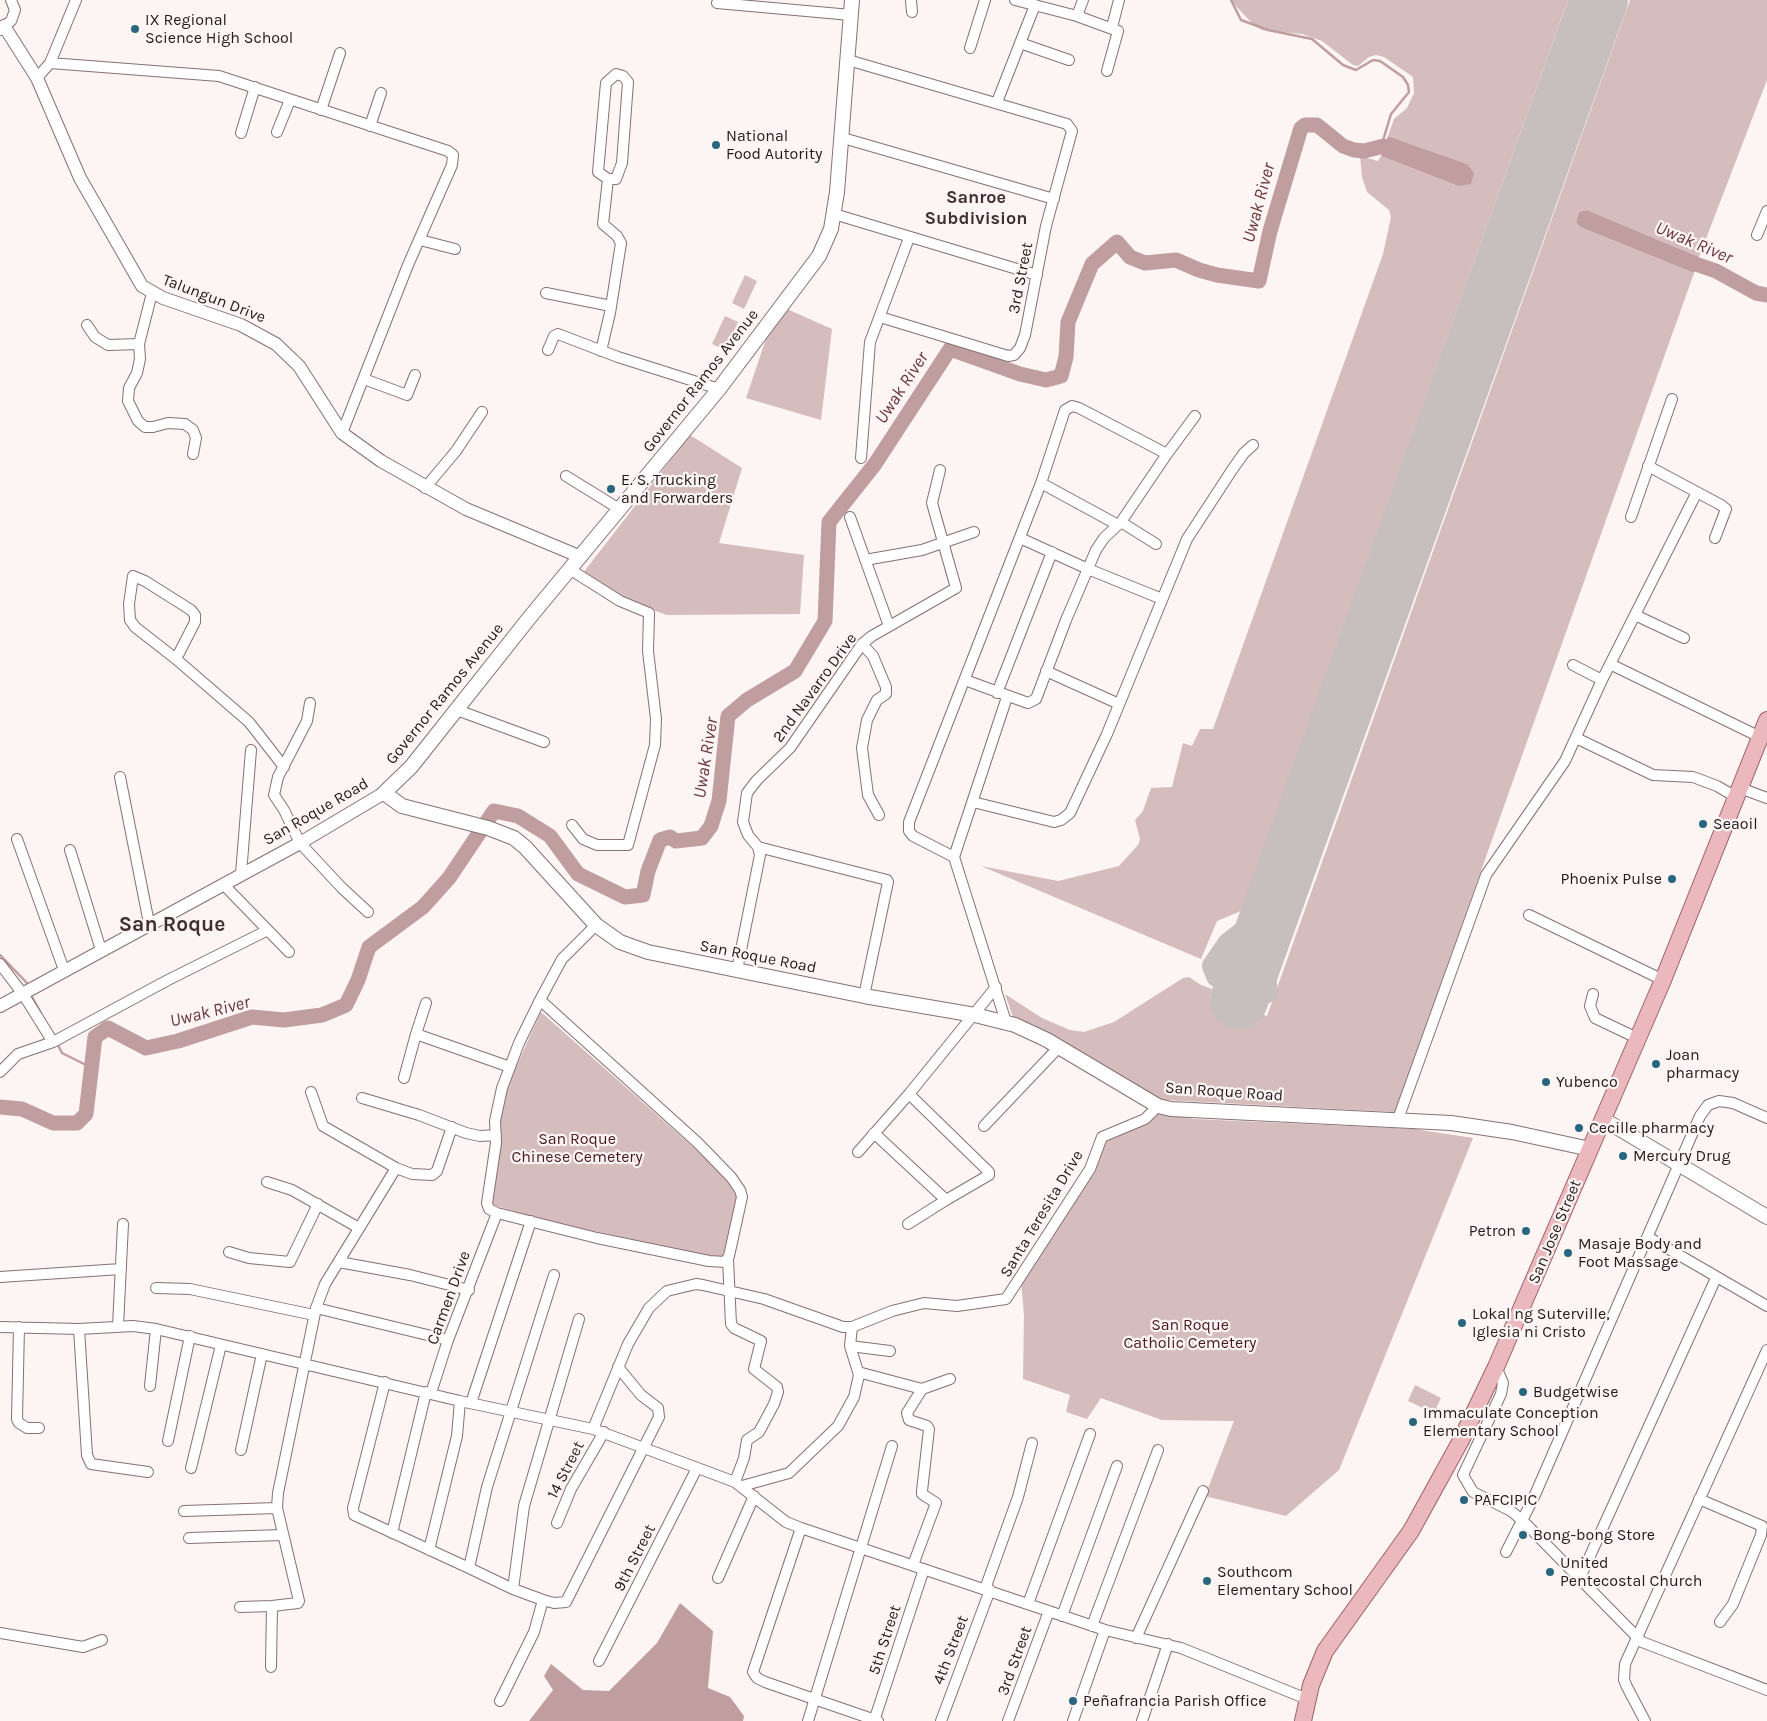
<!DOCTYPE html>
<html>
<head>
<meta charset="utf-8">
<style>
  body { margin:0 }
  canvas { display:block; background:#fdf4f4 }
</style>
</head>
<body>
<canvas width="1767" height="1721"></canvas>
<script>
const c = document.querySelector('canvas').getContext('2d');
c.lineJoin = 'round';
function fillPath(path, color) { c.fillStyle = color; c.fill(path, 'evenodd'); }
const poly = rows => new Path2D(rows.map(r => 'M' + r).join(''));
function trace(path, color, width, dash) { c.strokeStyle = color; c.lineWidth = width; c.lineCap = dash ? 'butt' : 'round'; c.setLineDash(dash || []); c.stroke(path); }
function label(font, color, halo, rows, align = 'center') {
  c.font = font + ' Karla,sans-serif'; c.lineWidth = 4.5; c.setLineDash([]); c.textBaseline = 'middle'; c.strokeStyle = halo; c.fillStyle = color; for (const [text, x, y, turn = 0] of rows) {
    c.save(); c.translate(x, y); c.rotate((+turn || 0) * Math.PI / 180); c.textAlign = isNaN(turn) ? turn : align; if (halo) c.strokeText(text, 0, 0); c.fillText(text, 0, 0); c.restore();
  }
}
fillPath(poly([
  [1230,0,1568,0,1241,911,1217,921,1201,959,981,866,1058,881,1119,866,1138,845,1140,839,1135,820,1143,811,1151,788,1172,787,1183,743,1192,746,1200,729,1213,729,1383,254,1391,217,1389,210,1367,192,1362,177,1360,156,1378,161,1381,156,1458,186,1467,164,1388,136,1394,119,1407,108,1414,93,1413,77,1384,57,1376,55,1369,57,1358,66,1353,65,1322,41,1302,34,1262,30,1252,23],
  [1630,0,1767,0,1767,80,1699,257,1587,210,1579,212,1576,222,1580,227,1694,273,1395,1112,1166,1100,1151,1096,1052,1034,1013,1017,1005,994,1042,1018,1070,1030,1084,1032,1114,1022,1183,978,1189,977,1201,985,1212,989,1210,997,1267,1016],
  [745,275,757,281,744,309,732,303],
  [787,309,832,329,821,420,746,398,768,333],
  [725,316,738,322,725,350,712,344],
  [690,435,742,468,719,543,804,555,800,614,667,615,622,599,583,573],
  [541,1012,719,1170,736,1195,739,1210,722,1257,700,1254,543,1220,490,1204,498,1127,505,1091],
  [1158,1112,1194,1119,1414,1129,1473,1138,1339,1470,1286,1516,1205,1496,1234,1421,1162,1420,1101,1398,1087,1419,1066,1412,1070,1395,1023,1379,1024,1315,1021,1281,1098,1163,1101,1143],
  [1415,1385,1441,1398,1434,1413,1408,1401]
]), '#d5bcbd');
fillPath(poly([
  [1388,136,1467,164,1474,173,1471,184,1458,186,1381,156],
  [1587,210,1699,257,1694,273,1580,227,1576,222,1579,212],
  [680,1603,713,1631,708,1688,730,1697,744,1716,743,1721,529,1721,553,1690,544,1676,551,1664,583,1690,609,1691,657,1643]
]), '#c09d9f');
trace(poly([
  [1231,0,1241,20,1268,30,1312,39,1343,65,1356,70,1373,60,1380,61,1403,77,1408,85,1409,92,1391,114,1381,147],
  [0,955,28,984],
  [32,997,41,1013],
  [57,1043,62,1053,84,1064]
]), '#c09d9f', 2.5);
trace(poly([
  [1678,258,1716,271,1756,293,1767,295],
  [0,1107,22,1109,53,1123,77,1123,86,1114,95,1037,108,1028,146,1048,178,1041,252,1017,284,1020,322,1015,346,1005,358,980,369,947,423,907,449,878,494,811,518,816,550,836,578,874,625,897,643,895,648,871,660,840,670,837,676,841,702,838,711,826,719,801,728,716,747,700,795,671,825,621,829,522,875,464,950,349,1020,374,1046,380,1061,376,1066,357,1068,322,1092,264,1117,242,1130,257,1145,263,1176,260,1199,270,1217,275,1259,281,1270,231,1301,128,1305,125,1317,125,1343,146,1354,150,1364,151,1384,146,1403,153]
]), '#c09d9f', 15);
trace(poly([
  [1256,954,1231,978,1217,976,1213,966,1228,944,1242,933,1268,919],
  [1238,971,1241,983,1250,991,1262,994,1267,992,1260,941]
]), '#c7bebe', 22);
trace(poly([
  [1239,1000,1599,0]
]), '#c7bebe', 58);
const minor = poly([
  [911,0,912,12],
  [1015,0,1077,16,1118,31,1107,71],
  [717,3,851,15],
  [1077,16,1083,0],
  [4,26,11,21,15,10,11,0],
  [1112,27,1119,0],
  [1020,43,1069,60],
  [970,48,985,0],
  [848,60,1067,124,1072,131,1046,226,1025,335,1020,348,1014,355,1008,356,880,317],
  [50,63,219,76,448,151,453,155,452,165,408,265,342,433],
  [37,78,50,63,76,0],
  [997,102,1035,5],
  [321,110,340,53],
  [370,126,381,93],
  [277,132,290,100],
  [241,133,255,87],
  [843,138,1054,199],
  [834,214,1037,275],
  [1757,235,1767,211],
  [420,240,455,249],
  [152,293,139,344,140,359,137,373,129,388,128,401,138,421,145,427,153,427,168,423,185,424,193,430,196,438,193,454],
  [546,293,611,306],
  [87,325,95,337,108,345,139,344],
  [548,350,554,336,558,334,618,357,719,389],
  [601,351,610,313,621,243,617,236,603,224,608,179,598,172,606,83,616,74,623,76,628,82,622,163,616,179,608,179],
  [364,379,407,395,415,375],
  [1167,454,1195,416],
  [861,458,870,342,909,238],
  [1648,466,1721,505,1726,509,1715,538],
  [566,476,621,510],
  [1041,483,1118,525],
  [425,488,456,451,482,412],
  [850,517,889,626],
  [1631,517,1672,399],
  [1121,522,1156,544],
  [1020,538,1088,569,1162,599],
  [865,560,922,550,974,532],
  [571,570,620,601,649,613,648,651,656,719,655,745,628,845,597,845,583,839,572,825],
  [1635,615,1684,638],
  [862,644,873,656,886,687,886,694,877,700,867,720,862,748,868,795,879,815],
  [176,659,135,627,130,620,129,604,133,576,145,581,191,610,195,615,195,622,176,659,249,722,284,767],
  [1610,664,1760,737],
  [1573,665,1602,680],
  [1046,671,1119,704],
  [997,693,1052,552],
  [310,703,307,721,278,777,274,795,284,810,300,843,342,888,368,912],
  [457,710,544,742],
  [1576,738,1653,775,1693,777,1717,786,1736,797],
  [120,777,149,923],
  [1740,788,1767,798],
  [973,802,1054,822,1061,820,1070,813,1107,734,1187,539,1232,470,1244,453,1253,445],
  [17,839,64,970],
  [758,847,887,880,888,882,864,996],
  [70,850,101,950],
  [954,857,913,836,909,831,909,822,1041,483,1065,410,1072,406,1079,408,1167,454,1121,522,1104,538,1096,550,1066,620,1036,699,1028,703,965,680],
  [241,874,251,750],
  [223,884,289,952],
  [1529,915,1663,980],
  [0,964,23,994,53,1042],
  [737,970,760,855,758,847,748,835,743,822,747,793,757,780,790,748,862,644,872,636,956,588,932,503,940,470],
  [1593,994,1590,1006,1595,1018,1637,1038],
  [540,1000,698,1143,731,1177,740,1190,742,1197,729,1256,725,1262,709,1261,597,1238,497,1213,489,1209,487,1203,496,1143,495,1121,502,1088,519,1043,540,1000,562,959,596,925],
  [1006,1022,954,857,1007,697],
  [416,1034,426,1003],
  [0,1072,18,1054,53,1042,168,980,268,930],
  [404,1078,416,1034,510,1067],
  [311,1092,323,1126,396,1168],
  [909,1094,989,1172,989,1175,946,1200],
  [362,1098,419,1115,466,1133,480,1136,496,1135],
  [1398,1119,1486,875,1565,761,1602,680,1697,492],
  [984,1126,1059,1047],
  [874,1133,946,1200,908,1224],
  [858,1152,909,1094,996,987],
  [267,1182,292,1190,359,1228],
  [1648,1237,1767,1306],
  [229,1252,249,1258,290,1262,318,1204],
  [728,1259,731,1324,734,1328,761,1341,754,1369,777,1387,778,1392,774,1404,759,1432,747,1440,744,1458,735,1482],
  [339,1262,410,1275,469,1290],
  [554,1275,487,1487,469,1568,513,1589,543,1600,554,1603,566,1602,659,1417,658,1408,641,1395,618,1367],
  [0,1277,121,1269],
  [156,1288,190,1289,314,1315],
  [316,1308,448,1340],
  [118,1326,123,1224],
  [0,1327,79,1329,133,1326,156,1329,460,1401,593,1429,735,1482,786,1522,801,1528,1105,1630,1181,1648,1307,1699],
  [19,1327,17,1419,19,1423,27,1428,39,1428],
  [79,1329,87,1455,91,1464,148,1472],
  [850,1346,890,1351],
  [1496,1367,1503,1383,1501,1394,1463,1475,1473,1492,1511,1511,1523,1521,1642,1642,1767,1690],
  [858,1372,922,1389],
  [385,1382,353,1508,354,1515,469,1568],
  [150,1386,156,1329],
  [431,1393,448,1340,497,1213],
  [471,1403,531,1221],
  [593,1429,628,1344,649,1308,667,1291,696,1284,703,1285,764,1299,843,1327,852,1327,892,1311,924,1303,957,1306,1006,1299,1090,1169,1102,1137,1145,1119,1158,1106],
  [168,1441,190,1336],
  [241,1450,262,1354],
  [191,1468,221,1345],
  [742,1486,789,1473,838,1426,854,1397,859,1375,850,1346,852,1327],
  [1699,1499,1762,1526,1761,1535,1733,1604,1720,1622],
  [184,1511,277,1508],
  [557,1523,571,1489,604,1432],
  [801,1528,753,1672,757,1678,765,1682,878,1721],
  [392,1533,426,1392],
  [189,1538,283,1535],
  [429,1550,457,1436,460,1401],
  [1506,1552,1534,1497,1700,1116,1708,1105,1719,1101,1733,1103,1767,1118],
  [913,1565,936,1503,922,1494,922,1491,929,1429,927,1426,909,1420,907,1413,922,1389,950,1379],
  [718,1578,754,1496],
  [1580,1578,1716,1278],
  [513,1589,524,1506,579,1319],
  [985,1589,1018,1497,1032,1443],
  [1028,1604,1090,1434],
  [240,1607,272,1606],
  [1062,1616,1117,1466],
  [1092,1626,1158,1450],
  [0,1633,83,1647,102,1640],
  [1136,1638,1203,1491],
  [599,1661,697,1468],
  [271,1667,272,1606,298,1603,299,1601,277,1508,278,1493,316,1308,325,1284,396,1168,412,1174,432,1175,437,1171,452,1127],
  [500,1701,534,1632,543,1600],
  [808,1721,892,1446],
  [874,1721,924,1569],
  [941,1721,990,1590],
  [1008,1721,1049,1611],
  [1073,1721,1105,1630],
  [1142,1721,1168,1644],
  [1645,1721,1627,1687,1624,1680,1625,1664,1767,1350]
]);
const tertiary = poly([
  [0,29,4,26,37,78,80,178,142,286,163,298,241,325,276,344,299,366,342,433,381,461,466,509,581,557],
  [0,1006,300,843,384,793]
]);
const secondary = poly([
  [852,0,837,192,831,229,819,256,719,389,530,617,411,767,384,793,402,806,488,828,514,838,525,847,596,925,620,942,648,952,864,996,975,1015,1015,1025,1047,1040,1158,1106,1171,1109,1451,1123,1512,1132,1590,1149],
  [1603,1119,1767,1217]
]);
const primary = poly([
  [1303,1721,1311,1685,1325,1651,1411,1531,1460,1442,1496,1367,1663,980,1767,720]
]);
trace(minor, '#867173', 12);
trace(tertiary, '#867173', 14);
trace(secondary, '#867173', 16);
trace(primary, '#9b6268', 18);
trace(minor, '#fff', 10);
trace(tertiary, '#fff', 12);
trace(secondary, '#fff', 14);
trace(primary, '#eab8bd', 16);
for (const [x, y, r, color] of [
  [135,29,5,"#27667c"],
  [716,145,5,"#27667c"],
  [611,489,5,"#27667c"],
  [1703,824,5,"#27667c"],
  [1672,879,5,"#27667c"],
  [1656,1064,5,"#27667c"],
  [1546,1082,5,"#27667c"],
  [1579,1128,5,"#27667c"],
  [1623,1156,5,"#27667c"],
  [1526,1231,5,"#27667c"],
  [1568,1253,5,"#27667c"],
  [1462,1323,5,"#27667c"],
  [1523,1392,5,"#27667c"],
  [1413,1422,5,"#27667c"],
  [1464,1500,5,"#27667c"],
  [1523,1535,5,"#27667c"],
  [1550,1572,5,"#27667c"],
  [1207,1581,5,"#27667c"],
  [1073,1701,5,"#27667c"]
]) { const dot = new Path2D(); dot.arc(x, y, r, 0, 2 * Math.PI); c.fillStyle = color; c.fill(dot); trace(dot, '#fdf4f4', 2); }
label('16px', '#231b1b', '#fdf4f4', [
  ["IX Regional",145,20],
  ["Science High School",145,38],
  ["National",726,136],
  ["Food Autority",726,154],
  ["E. S. Trucking",621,480],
  ["and Forwarders",621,498],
  ["Seaoil",1713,824],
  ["Phoenix Pulse",1662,879,"right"],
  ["Joan",1666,1055],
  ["pharmacy",1666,1073],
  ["Yubenco",1556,1082],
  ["Cecille pharmacy",1589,1128],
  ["Mercury Drug",1633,1156],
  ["Petron",1516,1231,"right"],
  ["Masaje Body and",1578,1244],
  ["Foot Massage",1578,1262],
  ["Lokal ng Suterville,",1472,1314],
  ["Iglesia ni Cristo",1472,1332],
  ["Budgetwise",1533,1392],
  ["Immaculate Conception",1423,1413],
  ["Elementary School",1423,1431],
  ["PAFCIPIC",1474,1500],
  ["Bong-bong Store",1533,1535],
  ["United",1560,1563],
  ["Pentecostal Church",1560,1581],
  ["Southcom",1217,1572],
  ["Elementary School",1217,1590],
  ["Peñafrancia Parish Office",1083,1701]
], 'left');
label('16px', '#231b1b', '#fdf4f4', [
  ["3rd Street",1021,278,-79],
  ["Talungun Drive",214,299,21],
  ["Governor Ramos Avenue",701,381,-52],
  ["2nd Navarro Drive",815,688,-54],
  ["Governor Ramos Avenue",445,694,-51],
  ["San Roque Road",316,812,-30],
  ["San Roque Road",758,957,11],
  ["San Roque Road",1224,1092,4],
  ["Santa Teresita Drive",1042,1214,-59],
  ["San Jose Street",1555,1232,-67],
  ["Carmen Drive",449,1298,-70],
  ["14 Street",566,1470,-63],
  ["9th Street",635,1558,-63],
  ["5th Street",885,1640,-72],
  ["4th Street",951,1650,-69],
  ["3rd Street",1015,1661,-70]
]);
label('16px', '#47181f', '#fdf4f4', [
  ["San Roque",577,1139],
  ["Chinese Cemetery",577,1157],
  ["San Roque",1190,1325],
  ["Catholic Cemetery",1190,1343]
]);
label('bold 18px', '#413031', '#fdf4f4', [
  ["Sanroe",976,198],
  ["Subdivision",976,219]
]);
label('italic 18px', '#68363b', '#fdf4f4', [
  ["Uwak River",1259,203,-75],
  ["Uwak River",1694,243,23],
  ["Uwak River",902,388,-57],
  ["Uwak River",706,758,-81],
  ["Uwak River",210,1012,-14]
]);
label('bold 21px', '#413031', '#fdf4f4', [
  ["San Roque",172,925]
]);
</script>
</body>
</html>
